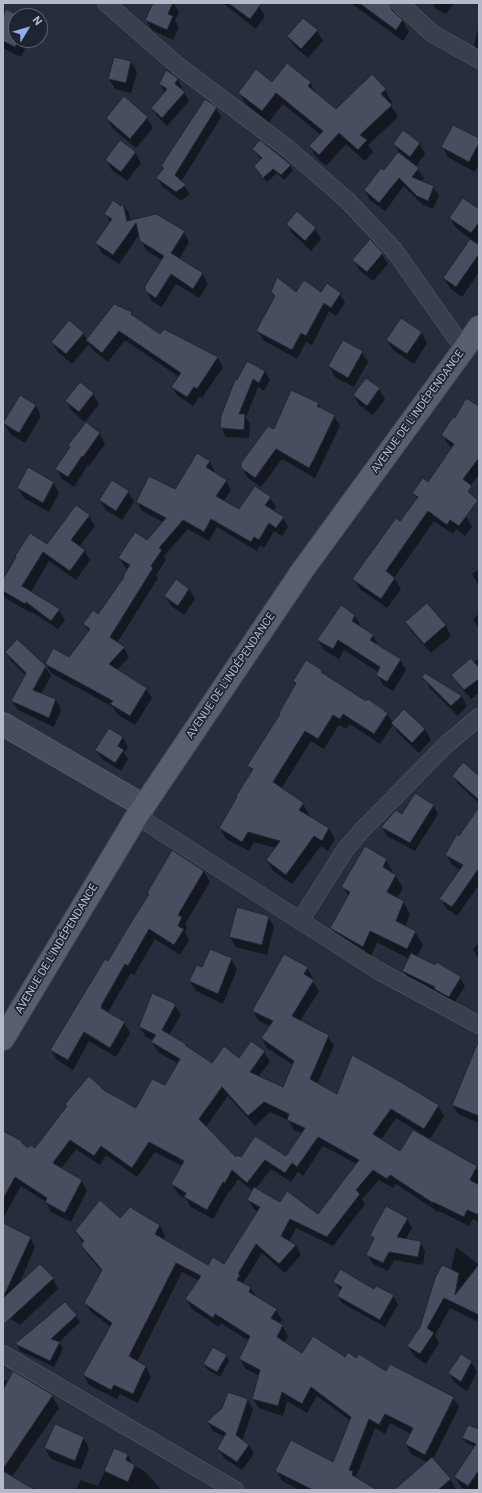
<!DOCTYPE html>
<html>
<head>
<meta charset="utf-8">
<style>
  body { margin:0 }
  #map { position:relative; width:482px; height:1493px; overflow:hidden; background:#262d3c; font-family:Roboto,sans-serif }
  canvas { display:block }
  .frame { position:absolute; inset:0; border:4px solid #b6bac8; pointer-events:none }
  .north { position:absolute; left:8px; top:8px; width:40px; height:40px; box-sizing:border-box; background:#1f2432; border:1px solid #5b606e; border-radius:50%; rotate:52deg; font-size:11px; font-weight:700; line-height:16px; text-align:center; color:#b6bac8 }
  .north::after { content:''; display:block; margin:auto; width:14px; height:18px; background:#93a9f0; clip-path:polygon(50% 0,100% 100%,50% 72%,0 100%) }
</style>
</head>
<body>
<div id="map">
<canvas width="482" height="1493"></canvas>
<div class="frame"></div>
<div class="north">N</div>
</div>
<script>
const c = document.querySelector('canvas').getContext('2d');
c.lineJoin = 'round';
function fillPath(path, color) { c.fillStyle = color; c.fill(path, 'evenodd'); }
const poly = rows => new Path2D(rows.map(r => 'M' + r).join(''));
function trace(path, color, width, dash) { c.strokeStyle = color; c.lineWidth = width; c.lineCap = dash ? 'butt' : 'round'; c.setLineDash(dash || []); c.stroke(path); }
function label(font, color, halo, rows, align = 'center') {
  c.font = font + ' Roboto,sans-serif'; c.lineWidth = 3.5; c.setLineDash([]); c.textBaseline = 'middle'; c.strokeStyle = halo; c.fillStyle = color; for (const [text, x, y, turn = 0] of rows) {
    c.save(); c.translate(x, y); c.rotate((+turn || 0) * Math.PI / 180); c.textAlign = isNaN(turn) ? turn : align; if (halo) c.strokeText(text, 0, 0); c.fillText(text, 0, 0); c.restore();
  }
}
fillPath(poly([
  [154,3,173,3,179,12,175,21,179,27,173,40,152,30,146,20],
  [223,3,256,3,259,6,265,16,256,29],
  [351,3,396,3,396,15,403,21,409,32,403,41],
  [433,3,454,3,446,14,435,8],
  [7,11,18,16,16,16,16,40,29,40,21,57,3,48,3,19],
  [479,24,479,53,474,45],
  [317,31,323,41,308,58,294,46,288,36],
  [114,58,131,62,137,72,131,93,115,89,109,79],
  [372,76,385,90,392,102,390,104,398,117,368,145,373,152,365,161,346,144,326,166,317,158,310,147,321,135,283,104,269,122,246,104,239,93,272,83,310,83,317,94,336,110],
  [177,79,182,87,181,90,184,92,189,101,167,126,157,116,152,108,165,93,160,84],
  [216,108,221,117,181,182,190,194,181,201,163,187,157,178,164,169,163,166],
  [147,118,153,128,136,148,113,129,107,119],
  [403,131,420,144,425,154,416,167,424,178,421,182,433,187,439,196,433,209,423,205,404,186,385,211,370,200,365,191,384,172,399,153,394,144],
  [479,139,479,164,475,172,448,157,443,147],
  [253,149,290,165,293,170,284,180,277,173,267,182,258,171,262,160,256,154],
  [135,152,141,163,127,181,112,170,106,160],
  [123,204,129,213,130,221,184,232,189,242,179,259,202,274,208,284,199,298,176,284,162,307,152,301,146,291,162,260,147,251,141,241,139,235,119,264,102,253,96,243,111,223,105,214,121,207],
  [479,210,479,240,476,244,479,246,479,272,462,297,450,288,444,278,471,239,456,228,450,218],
  [297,213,315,229,321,239,311,251,293,234,287,224],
  [382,254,388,264,373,281,359,270,354,260],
  [272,292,340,294,345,303,336,316,329,311,312,345,306,342,297,359,263,340,258,331,275,298],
  [131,313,132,316,160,336,217,357,223,367,202,398,200,396,193,406,178,396,172,387,179,377,125,340,108,362,93,350,89,344,72,364,58,352,52,342,83,333,87,340],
  [401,319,422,333,427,343,414,364,393,350,387,340],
  [362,352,368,362,354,387,335,377,329,366],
  [265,371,270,380,264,391,258,387,246,417,250,424,249,438,226,437,221,428,236,381],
  [379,389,385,399,373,415,360,406,354,396],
  [93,394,99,404,85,422,72,411,66,401],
  [20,397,36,406,41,416,25,443,10,434,4,423],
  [318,403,321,409,334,416,340,426,315,478,282,459,261,487,248,478,242,468,274,431],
  [479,407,479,474,465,493,453,448,448,444,442,435,455,419],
  [86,424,100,434,105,444,89,466,88,465,74,487,62,479,57,469],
  [209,461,215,471,214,473,226,481,231,490,223,502,240,511,270,498,276,507,273,511,283,518,288,527,282,536,274,531,264,548,260,545,257,551,217,527,209,541,188,529,164,556,166,560,156,575,158,578,117,643,124,648,129,657,117,670,146,689,152,698,135,725,117,714,113,707,51,673,46,664,70,658,89,632,84,624,98,615,125,578,128,569,125,567,119,558,147,541,163,522,142,511,137,502,175,491],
  [53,483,59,493,49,512,24,498,18,488],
  [128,492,134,502,122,520,106,510,100,500],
  [414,493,466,516,472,527,465,536,456,529,453,534,434,521,394,578,401,589,387,608,360,589,354,579,400,523,417,499],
  [89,516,95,526,79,547,84,550,90,560,76,580,49,561,31,592,59,610,65,620,58,629,32,612,31,613,5,598,3,595,3,577,30,534,47,545],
  [479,569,479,586,472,574],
  [189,589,195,599,184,615,171,606,166,596],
  [427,604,446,626,451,636,431,653,412,632,406,622],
  [341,607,355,616,361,626,360,627,373,636,379,646,400,660,406,670,393,691,383,685,377,675,378,672,344,650,339,659,324,650,318,640],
  [479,613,479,629,473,619],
  [6,652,45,667,51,676,41,694,56,700,61,710,54,727,18,710,12,701,26,675,12,662],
  [479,659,479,693,471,699,458,684,452,675],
  [321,671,324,675,367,703,387,714,393,723,404,710,425,729,431,740,419,753,398,733,393,725,380,744,350,724,346,729,339,725,324,749,311,741,281,789,303,804,309,815,308,816,329,829,335,839,328,851,321,846,292,884,273,871,267,860,276,848,254,842,249,851,226,839,220,828,252,772,249,766,281,714,296,685,294,682],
  [424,677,462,696,467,706,458,716,430,688],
  [109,729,123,738,128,747,124,753,128,759,121,771,102,759,96,750],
  [453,776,479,777,479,803,459,785],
  [433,805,438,814,415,851,387,836,382,827,403,815],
  [479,809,479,885,457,916,446,908,441,899,461,870,452,865,446,855],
  [172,852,204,872,210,882,185,924,187,928,185,933,189,940,180,955,155,939,134,975,131,973,108,1012,124,1023,130,1033,116,1057,89,1041,73,1070,57,1060,51,1050,109,963,149,895,148,893],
  [386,860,393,872,392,874,396,876,403,888,397,898,403,901,410,914,405,927,415,932,423,944,417,957,460,978,465,986,453,1005,408,979,403,971,409,959,377,942,370,959,339,940,332,928,349,897,343,887],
  [268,916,274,927,267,955,236,947,230,937],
  [479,943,479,960,473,949],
  [231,959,237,969,223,1004,196,991,190,981,202,969],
  [307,968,313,978,312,980,319,991,300,1021,328,1036,334,1046,317,1084,338,1095,438,1106,444,1116,430,1139,396,1118,381,1140,400,1152,446,1151,447,1149,478,1170,479,1167,479,1222,473,1219,469,1226,439,1211,438,1212,396,1184,393,1188,379,1180,362,1199,365,1204,333,1246,296,1228,289,1242,296,1245,301,1255,285,1273,262,1253,243,1283,251,1288,256,1297,276,1310,282,1320,279,1324,282,1326,288,1336,284,1343,302,1354,356,1360,387,1373,453,1398,459,1407,433,1459,450,1479,456,1489,455,1490,395,1490,427,1462,411,1454,406,1444,411,1434,390,1423,385,1434,375,1428,356,1477,357,1479,374,1490,300,1490,282,1481,277,1471,334,1463,351,1421,317,1396,307,1413,287,1401,283,1416,259,1408,253,1399,260,1376,246,1369,240,1359,249,1341,221,1323,219,1327,192,1309,186,1299,199,1281,182,1272,137,1362,146,1367,151,1377,138,1403,120,1394,117,1399,89,1385,84,1375,111,1327,91,1312,85,1302,102,1272,88,1255,82,1245,83,1243,76,1232,121,1219,160,1226,165,1236,162,1240,208,1266,224,1266,258,1212,254,1209,248,1200,253,1191,238,1179,230,1192,229,1191,213,1219,191,1207,187,1200,178,1194,172,1184,182,1166,155,1152,137,1177,106,1155,100,1165,76,1149,61,1169,82,1181,87,1191,71,1222,51,1212,46,1202,21,1186,3,1218,3,1137,21,1142,23,1145,28,1149,35,1149,103,1090,137,1110,166,1087,179,1064,158,1052,152,1042,153,1040,146,1037,140,1027,175,1005,181,1015,169,1035,186,1044,188,1048,212,1064,239,1059,264,1052,270,1062,258,1077,284,1089,293,1065,267,1048,262,1038,270,1026,259,1021,253,1011],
  [228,1096,255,1126,270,1112,288,1120,294,1130,302,1133,286,1158,236,1159,205,1128],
  [323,1146,357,1164,318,1215,280,1203,255,1189,271,1169,291,1182,298,1172,303,1176],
  [479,1060,479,1123,458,1114,453,1105],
  [407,1219,412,1228,405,1240,420,1242,425,1251,423,1265,394,1260,388,1271,373,1264,368,1255,374,1241,371,1235],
  [3,1224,30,1237,35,1247,19,1285,53,1279,58,1289,20,1325,3,1314],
  [456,1247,479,1265,479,1322,450,1308,435,1335,439,1343,426,1364,414,1356,408,1346,420,1327,451,1270],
  [334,1282,375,1290,393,1296,398,1304,385,1327,342,1303,338,1296,341,1291],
  [65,1303,76,1316,80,1322,59,1342,63,1349,54,1367,20,1351,17,1344],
  [226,1356,229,1361,220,1377,207,1369,204,1364],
  [471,1362,477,1372,467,1391,455,1383,449,1373],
  [3,1379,8,1382,52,1396,59,1408,12,1477,33,1490,3,1490],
  [248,1400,253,1409,242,1441,249,1445,254,1454,242,1470,224,1458,218,1449,225,1437,213,1431,208,1422],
  [479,1430,479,1448,466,1443,463,1438],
  [83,1438,89,1448,81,1470,51,1459,45,1448],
  [115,1450,128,1455,133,1465,143,1470,162,1490,76,1490,80,1480,98,1486],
  [479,1465,478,1490,465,1490,461,1487,455,1477]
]), '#0007');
const building = poly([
  [153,3,173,3,168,14,173,16,167,30,145,20,153,3],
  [228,3,262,3,250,19,228,3],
  [359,3,389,3,392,10,403,20,396,30,359,3],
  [6,9,20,16,16,16,16,40,19,40,15,47,3,41,3,17,6,9],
  [303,18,318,30,301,49,287,36,303,18],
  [114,57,131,61,126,83,108,79,114,57],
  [287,63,311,82,308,86,336,109,372,74,386,89,381,94,392,105,360,135,367,140,358,150,339,133,319,155,309,146,323,131,276,93,262,111,238,93,256,69,272,82,287,63],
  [166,70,178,78,175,84,185,92,162,118,151,108,167,89,159,84,166,70],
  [124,96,148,117,130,139,106,118,124,96],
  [205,99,217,107,175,175,186,185,176,192,156,178,164,168,161,166,205,99],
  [453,125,479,138,479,143,469,162,441,147,453,125],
  [403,130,420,143,410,157,393,144,403,130],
  [120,140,136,152,121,172,105,160,120,140],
  [260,140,291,165,281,175,273,169,263,178,254,166,262,158,252,149,260,140],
  [398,152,419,168,412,177,434,186,428,201,417,196,399,178,379,203,364,190,381,168,384,170,398,152],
  [463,198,479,209,479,222,471,233,449,218,463,198],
  [113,200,121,206,123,203,127,221,156,214,185,231,171,253,203,273,193,289,171,274,156,298,145,291,145,286,164,256,140,241,136,223,113,255,95,243,112,219,104,214,113,200],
  [297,211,316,228,305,241,286,224,297,211],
  [370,239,383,253,367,272,352,260,370,239],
  [470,239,479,245,479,254,456,287,443,278,470,239],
  [277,277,296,292,304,280,321,292,327,283,341,293,331,308,324,303,306,336,301,333,292,350,256,331,275,296,271,292,277,277],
  [114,304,132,312,131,314,160,334,164,329,218,357,197,389,194,387,187,397,171,387,181,373,119,331,102,353,86,340,114,304],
  [401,318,422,332,407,354,386,340,401,318],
  [69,320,84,333,66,354,51,342,69,320],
  [343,340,363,351,348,378,328,366,343,340],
  [247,361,265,371,259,383,253,379,239,414,245,414,244,430,220,428,221,416,235,380,237,380,247,361],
  [366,378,380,388,367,406,353,395,366,378],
  [80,382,94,393,79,412,65,401,80,382],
  [291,390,319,403,317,406,335,415,316,455,309,468,276,449,255,478,241,468,241,463,268,426,274,429,291,390],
  [20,395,36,405,19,433,3,423,20,395],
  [466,398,479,406,479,458,463,479,472,486,468,492,478,500,459,526,450,520,447,525,428,511,386,571,395,578,381,599,352,579,396,518,400,521,418,497,412,493,423,478,428,482,454,444,441,435,453,417,455,418,466,398],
  [86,422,100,433,83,457,82,456,68,477,55,469,70,447,68,445,86,422],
  [197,453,210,461,206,467,227,480,216,496,239,509,255,486,271,497,265,505,284,517,276,528,269,523,259,540,254,537,251,542,211,519,204,532,183,520,159,548,162,550,151,566,153,568,110,637,125,647,109,664,147,688,130,716,110,704,113,701,45,664,53,648,69,657,90,629,83,624,93,610,98,614,124,577,123,576,130,565,118,558,135,532,147,540,166,518,136,502,149,476,175,489,197,453],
  [28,467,54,482,43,503,17,488,28,467],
  [112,480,129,491,116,511,99,500,112,480],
  [76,505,90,515,71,540,85,550,70,571,43,552,22,586,60,609,51,621,26,602,25,604,3,591,3,579,16,557,15,556,30,533,47,544,76,505],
  [176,579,189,589,178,606,164,596,176,579],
  [427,603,446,625,424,644,405,622,427,603],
  [341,605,355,615,352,621,374,635,370,640,401,659,387,682,376,675,380,667,338,640,333,649,317,640,341,605],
  [17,639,46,666,33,690,56,699,49,718,11,701,26,673,5,652,17,639],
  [471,658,479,668,479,679,464,690,451,675,471,658],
  [306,660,322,670,321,672,366,701,368,699,388,713,374,734,343,714,340,719,333,715,318,739,305,731,273,782,304,803,299,810,329,828,322,841,314,836,286,875,266,860,280,841,248,832,242,842,219,828,237,797,236,796,253,769,247,766,280,714,279,713,296,683,293,681,306,660],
  [425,673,462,696,451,706,422,677,425,673],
  [404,709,425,729,412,743,391,723,404,709],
  [109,728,123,737,118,746,124,750,115,763,95,750,109,728],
  [463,762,479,776,479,800,452,776,463,762],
  [415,793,434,805,410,843,381,827,396,810,402,814,415,793],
  [479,807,479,868,452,907,439,899,463,865,445,855,457,834,459,836,479,807],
  [365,846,387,859,383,867,396,875,387,892,404,901,396,921,416,931,407,949,370,931,363,947,330,928,350,892,341,887,365,846],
  [172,850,204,871,178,915,182,917,178,926,184,929,174,945,149,929,128,966,125,964,101,1006,102,1006,101,1008,125,1022,110,1048,84,1032,68,1060,50,1050,105,959,108,961,130,924,149,894,147,893,172,850],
  [237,907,269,916,262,945,229,937,237,907],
  [210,949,232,958,218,994,189,981,197,965,202,967,210,949],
  [411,953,435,965,437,962,461,977,449,997,434,989,435,987,402,971,411,953],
  [284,954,308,967,304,974,314,980,292,1016,329,1035,310,1079,337,1094,352,1055,404,1084,439,1105,424,1129,391,1109,373,1134,400,1151,413,1130,477,1166,470,1180,479,1185,479,1215,467,1210,464,1217,433,1202,433,1203,390,1175,387,1179,373,1170,356,1190,360,1194,327,1237,290,1219,281,1236,296,1245,279,1264,256,1244,238,1274,240,1275,237,1280,251,1287,249,1292,277,1309,271,1318,283,1325,277,1337,302,1353,313,1336,345,1357,348,1352,356,1358,359,1354,386,1371,390,1364,454,1397,425,1455,405,1444,413,1428,385,1414,379,1425,369,1419,349,1470,353,1471,352,1475,377,1490,313,1490,275,1471,291,1440,333,1462,351,1417,311,1387,302,1404,282,1392,278,1406,252,1399,260,1370,239,1359,250,1336,215,1314,213,1318,185,1299,201,1276,176,1263,129,1356,146,1366,133,1394,114,1385,111,1390,83,1375,112,1323,84,1303,102,1270,81,1245,84,1241,75,1231,100,1200,120,1218,130,1207,160,1225,155,1234,208,1265,213,1257,224,1264,260,1207,247,1200,254,1187,280,1202,287,1191,318,1214,359,1160,318,1137,297,1167,292,1163,285,1173,265,1160,247,1183,232,1170,225,1183,223,1182,207,1210,184,1197,186,1193,171,1184,184,1161,149,1142,132,1168,101,1146,94,1156,70,1140,53,1163,82,1180,65,1213,45,1202,47,1198,15,1177,3,1199,3,1131,22,1141,21,1142,28,1148,30,1145,35,1148,67,1106,65,1104,89,1076,102,1088,102,1089,136,1108,152,1079,165,1085,180,1059,151,1042,156,1035,139,1027,152,993,176,1004,162,1030,186,1044,185,1045,212,1063,224,1046,239,1058,251,1041,265,1051,250,1072,283,1087,294,1061,261,1038,273,1021,252,1011,284,954],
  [222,1087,248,1116,264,1102,289,1114,287,1120,305,1128,286,1156,255,1136,241,1157,238,1155,236,1157,199,1119,222,1087],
  [479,1040,479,1116,452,1105,479,1040],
  [386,1206,408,1218,397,1237,421,1241,418,1257,389,1252,383,1263,366,1255,374,1238,370,1235,386,1206],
  [3,1223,31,1237,3,1298,40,1264,54,1278,3,1325,3,1223],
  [479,1264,479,1315,444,1298,427,1328,434,1333,420,1354,407,1346,420,1327,435,1278,442,1265,459,1273,455,1295,479,1264],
  [340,1269,374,1289,376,1286,394,1295,380,1320,337,1296,342,1287,333,1282,340,1269],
  [65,1302,77,1315,51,1339,60,1342,50,1361,15,1344,65,1302],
  [213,1347,227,1355,217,1372,203,1364,213,1347],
  [461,1354,472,1361,461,1382,448,1373,461,1354],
  [13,1371,53,1395,3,1469,3,1390,13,1371],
  [228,1392,248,1399,236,1435,249,1445,237,1462,217,1449,226,1433,207,1422,222,1408,228,1392],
  [55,1424,84,1437,75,1461,44,1448,55,1424],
  [468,1425,479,1429,479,1470,468,1486,454,1477,476,1444,462,1438,468,1425],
  [114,1448,128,1454,126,1460,135,1465,128,1482,104,1471,114,1448],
  [432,1457,451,1479,438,1490,394,1490,432,1457],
  [3,1471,35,1490,3,1490,3,1471]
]);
fillPath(building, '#484e60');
trace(building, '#212634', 1);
const street = poly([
  [106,3,177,65,287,148,348,201,394,250,464,349],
  [399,3,433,34,479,60],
  [137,816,377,970,479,1025],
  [300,921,345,850,363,829,448,743,479,717],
  [3,1354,235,1490]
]);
const secondary = poly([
  [3,724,144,806]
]);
const primary = poly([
  [3,1039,137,816,302,571,464,349,479,327]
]);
trace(street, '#585d6b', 18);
trace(secondary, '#585d6b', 24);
trace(primary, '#434856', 24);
trace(street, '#3a3f4d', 17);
trace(secondary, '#484e5f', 22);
trace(primary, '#585e6d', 22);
label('11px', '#b6bac8', '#1f2432', [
  ["AVENUE DE L'INDÉPENDANCE",418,412,-54],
  ["AVENUE DE L'INDÉPENDANCE",231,676,-56],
  ["AVENUE DE L'INDÉPENDANCE",57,949,-59]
]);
</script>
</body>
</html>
